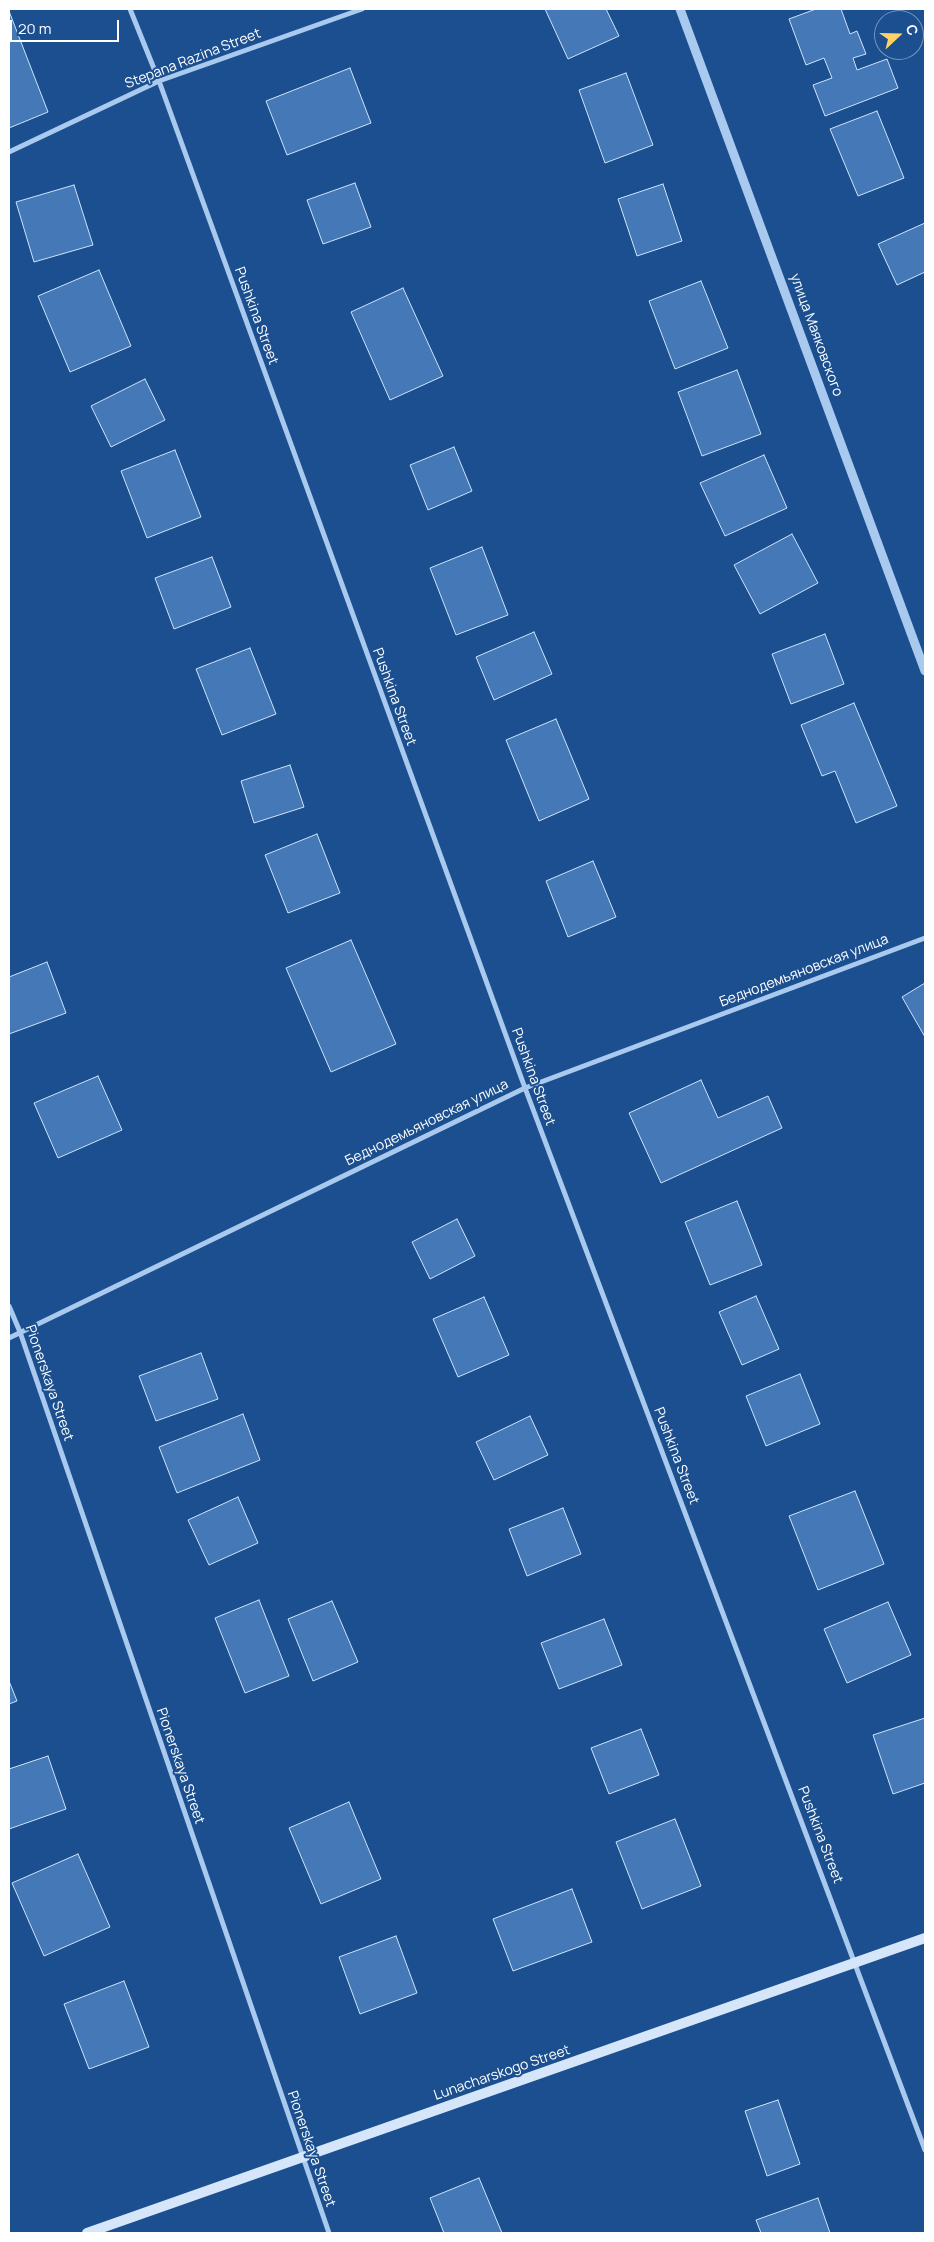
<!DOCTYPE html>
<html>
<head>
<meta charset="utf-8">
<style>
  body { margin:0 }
  #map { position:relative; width:934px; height:2242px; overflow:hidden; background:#1b4f8f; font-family:Manrope,sans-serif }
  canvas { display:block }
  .frame { position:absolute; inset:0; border:10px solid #fff; pointer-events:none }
  .north { position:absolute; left:874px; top:10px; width:50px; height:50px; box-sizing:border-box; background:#1b4f8f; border:1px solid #7695bc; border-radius:50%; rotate:69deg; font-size:14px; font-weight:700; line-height:20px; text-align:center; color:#fff }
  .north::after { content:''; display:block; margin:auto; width:18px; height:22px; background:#ffd166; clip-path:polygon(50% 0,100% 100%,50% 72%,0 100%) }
  .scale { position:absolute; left:10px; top:20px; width:109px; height:22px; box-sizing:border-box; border:2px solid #fff; border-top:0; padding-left:6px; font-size:15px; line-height:18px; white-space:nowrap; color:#fff; -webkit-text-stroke:4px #1b4f8f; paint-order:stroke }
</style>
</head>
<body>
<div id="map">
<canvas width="934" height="2242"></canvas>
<div class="frame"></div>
<div class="north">С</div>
<div class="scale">20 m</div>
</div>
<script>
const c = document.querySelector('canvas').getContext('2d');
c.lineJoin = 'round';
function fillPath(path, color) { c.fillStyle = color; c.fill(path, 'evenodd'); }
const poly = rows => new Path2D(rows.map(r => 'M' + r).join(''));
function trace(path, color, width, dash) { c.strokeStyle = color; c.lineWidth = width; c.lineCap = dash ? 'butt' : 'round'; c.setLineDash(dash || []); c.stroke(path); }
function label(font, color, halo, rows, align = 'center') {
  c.font = font + ' Manrope,sans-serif'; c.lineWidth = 4; c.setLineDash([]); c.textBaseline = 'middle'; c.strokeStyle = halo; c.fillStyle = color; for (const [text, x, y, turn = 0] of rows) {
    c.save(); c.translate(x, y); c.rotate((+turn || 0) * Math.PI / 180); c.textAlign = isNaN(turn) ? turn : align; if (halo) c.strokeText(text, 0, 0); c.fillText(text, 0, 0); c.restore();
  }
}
const building = poly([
  [545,9,606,9,619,36,568,59,545,9],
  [816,9,841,9,850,34,857,31,866,54,853,58,857,70,887,59,898,88,825,116,813,85,832,78,824,58,806,65,789,19,816,9],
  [9,11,48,112,9,128,9,11],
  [350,68,371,123,287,155,266,101,350,68],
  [626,73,653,145,605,163,579,90,626,73],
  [877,111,904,178,858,196,830,129,877,111],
  [355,183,371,227,323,244,307,200,355,183],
  [663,184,682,241,637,256,618,199,663,184],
  [74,185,93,245,34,262,16,202,74,185],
  [925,223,925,272,897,285,878,244,925,223],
  [99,270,131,346,70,372,38,296,99,270],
  [701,281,728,348,675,369,649,301,701,281],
  [403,288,443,376,390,400,351,312,403,288],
  [737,370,761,434,702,456,678,392,737,370],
  [145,379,165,420,111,447,91,406,145,379],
  [454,447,472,491,428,510,410,465,454,447],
  [175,450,201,517,147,538,121,471,175,450],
  [764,455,787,508,725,536,700,483,764,455],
  [792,534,818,583,760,614,734,565,792,534],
  [482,547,508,615,456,635,430,568,482,547],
  [212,557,231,607,174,629,155,578,212,557],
  [534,632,552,674,494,700,476,657,534,632],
  [825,634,844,684,791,704,772,654,825,634],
  [250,648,276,714,222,735,196,669,250,648],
  [854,703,897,806,856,823,835,771,822,776,801,725,854,703],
  [556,719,589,799,539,821,506,740,556,719],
  [290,765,304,807,254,823,241,781,290,765],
  [317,834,340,893,288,913,265,855,317,834],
  [593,861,616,917,568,937,546,881,593,861],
  [351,940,396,1044,331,1072,286,968,351,940],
  [47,962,66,1013,9,1034,9,977,47,962],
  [925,983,925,1037,902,997,925,983],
  [98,1076,122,1130,58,1158,34,1103,98,1076],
  [701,1080,718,1118,768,1096,782,1128,661,1183,629,1113,701,1080],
  [737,1201,762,1265,710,1285,685,1222,737,1201],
  [457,1219,475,1256,430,1279,412,1242,457,1219],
  [756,1296,779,1349,742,1365,719,1312,756,1296],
  [484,1297,509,1355,458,1377,433,1319,484,1297],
  [201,1353,218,1399,156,1421,139,1376,201,1353],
  [800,1374,820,1424,766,1446,746,1396,800,1374],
  [243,1414,260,1460,177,1493,159,1447,243,1414],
  [530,1416,548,1455,494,1480,476,1442,530,1416],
  [855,1491,884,1564,818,1590,789,1516,855,1491],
  [238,1497,258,1543,209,1565,188,1520,238,1497],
  [563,1508,581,1554,527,1576,509,1529,563,1508],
  [259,1600,289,1676,245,1693,215,1618,259,1600],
  [332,1601,358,1662,313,1681,288,1619,332,1601],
  [888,1602,911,1655,847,1683,824,1629,888,1602],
  [604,1619,622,1665,559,1689,541,1643,604,1619],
  [9,1681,17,1701,9,1704,9,1681],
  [925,1718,925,1783,893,1794,873,1735,925,1718],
  [641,1729,659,1775,609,1794,591,1748,641,1729],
  [48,1756,66,1809,9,1829,9,1769,48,1756],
  [349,1802,381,1879,321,1904,289,1828,349,1802],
  [675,1819,701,1886,642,1909,616,1842,675,1819],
  [78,1854,110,1927,44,1956,12,1883,78,1854],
  [572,1889,592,1942,513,1971,493,1919,572,1889],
  [396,1936,417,1993,360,2014,339,1957,396,1936],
  [124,1981,149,2047,89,2069,64,2004,124,1981],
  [778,2100,800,2164,767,2176,745,2111,778,2100],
  [479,2178,502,2233,444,2233,430,2198,479,2178],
  [818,2198,830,2233,761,2233,756,2220,818,2198]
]);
fillPath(building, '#4478b7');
trace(building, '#cfe3fa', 1);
trace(poly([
  [130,9,159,81,525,1088,925,2150],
  [9,152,159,81,362,9],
  [9,1306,20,1332,329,2233],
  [9,1338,525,1088,925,938]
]), '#a9c9ee', 5);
trace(poly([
  [680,9,925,671]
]), '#a9c9ee', 9);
trace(poly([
  [87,2233,925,1938]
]), '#d6e6fa', 10);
label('14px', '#fff', '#1b4f8f', [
  ["Stepana Razina Street",193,59,-21],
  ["Pushkina Street",256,316,70],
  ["улица Маяковского",816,335,70],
  ["Pushkina Street",394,697,70],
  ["Беднодемьяновская улица",804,971,-21],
  ["Pushkina Street",533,1077,70],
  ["Беднодемьяновская улица",427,1123,-26],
  ["Pionerskaya Street",49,1383,71],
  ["Pushkina Street",676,1456,69],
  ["Pionerskaya Street",180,1766,71],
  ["Pushkina Street",820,1835,69],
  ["Lunacharskogo Street",502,2073,-19],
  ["Pionerskaya Street",311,2149,71]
]);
</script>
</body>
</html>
